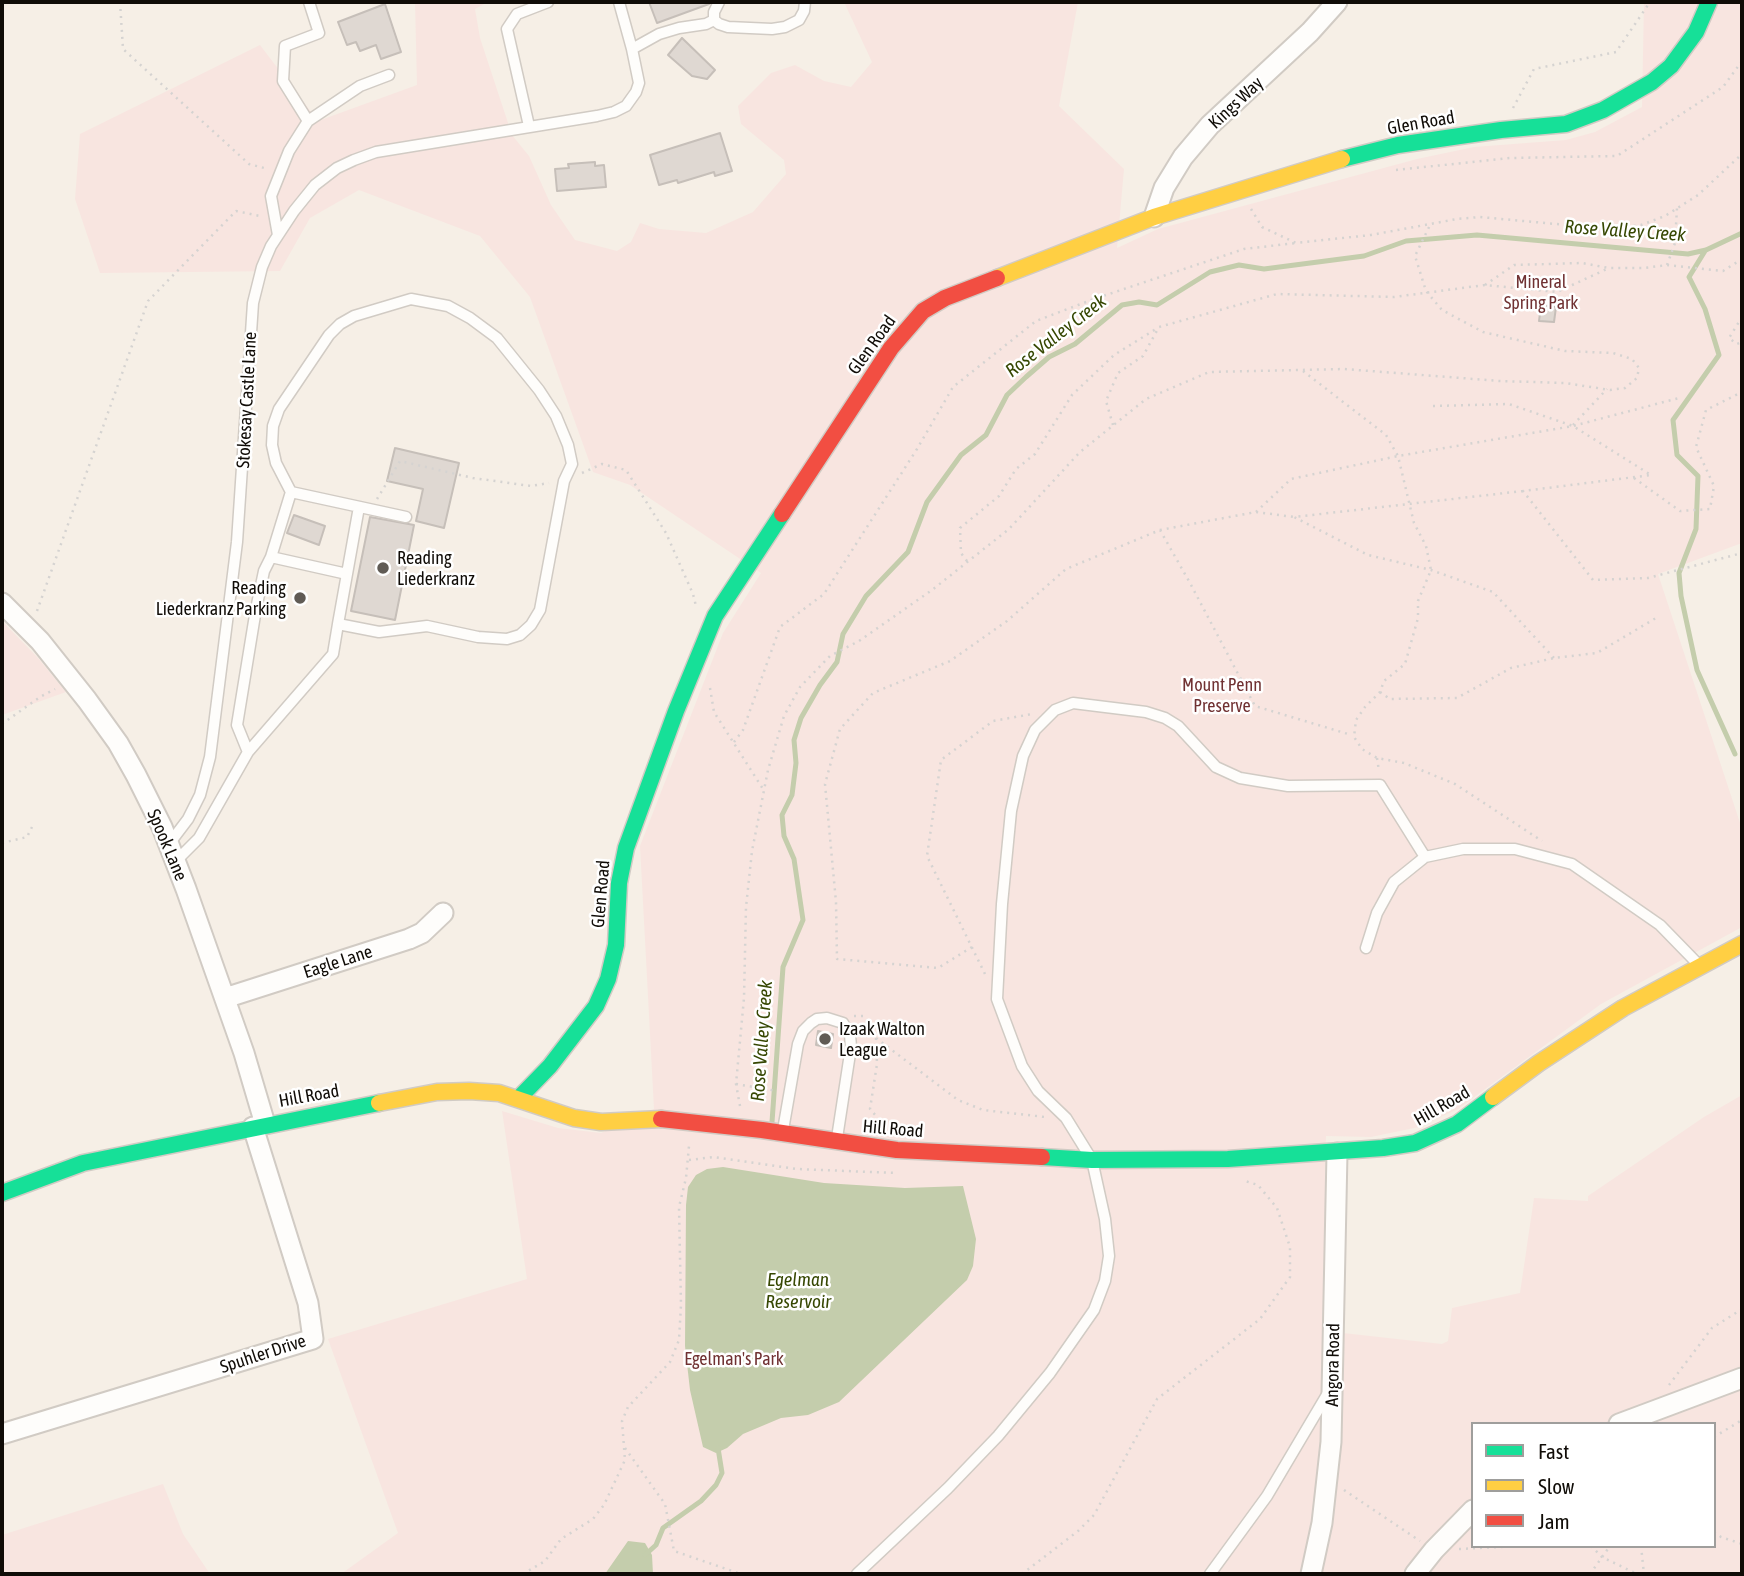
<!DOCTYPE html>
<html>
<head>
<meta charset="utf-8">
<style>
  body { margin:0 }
  #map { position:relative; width:1744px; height:1576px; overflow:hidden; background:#f6efe6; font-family:"Asap Condensed",sans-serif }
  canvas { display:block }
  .frame { position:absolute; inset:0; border:4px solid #100c07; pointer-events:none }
  .legend { position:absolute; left:1471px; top:1422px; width:245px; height:126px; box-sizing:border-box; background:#fff; border:2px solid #9f9e9c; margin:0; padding:9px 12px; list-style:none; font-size:21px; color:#100c07 }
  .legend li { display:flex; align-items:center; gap:14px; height:35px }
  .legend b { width:35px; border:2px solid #9f9e9c }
</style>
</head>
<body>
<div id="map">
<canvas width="1744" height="1576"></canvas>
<div class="frame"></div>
<ul class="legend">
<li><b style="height:9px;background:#16e098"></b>Fast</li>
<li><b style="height:9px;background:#ffcf43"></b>Slow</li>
<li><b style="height:9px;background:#f24e42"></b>Jam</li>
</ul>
</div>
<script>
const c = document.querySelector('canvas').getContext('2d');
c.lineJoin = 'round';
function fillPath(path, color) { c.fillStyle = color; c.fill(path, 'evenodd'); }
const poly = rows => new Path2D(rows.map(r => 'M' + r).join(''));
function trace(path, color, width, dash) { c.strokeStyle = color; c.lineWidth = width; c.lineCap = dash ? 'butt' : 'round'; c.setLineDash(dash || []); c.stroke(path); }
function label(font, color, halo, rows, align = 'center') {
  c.font = font + ' "Asap Condensed",sans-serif'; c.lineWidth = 5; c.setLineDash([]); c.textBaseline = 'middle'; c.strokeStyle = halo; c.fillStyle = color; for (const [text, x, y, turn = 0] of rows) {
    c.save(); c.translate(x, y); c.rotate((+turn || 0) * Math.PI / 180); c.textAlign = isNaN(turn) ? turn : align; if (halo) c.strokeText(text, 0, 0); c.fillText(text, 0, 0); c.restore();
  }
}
fillPath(poly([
  [415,2,488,2,475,9,480,38,512,135,529,156,551,205,575,240,617,251,631,242,640,223,659,229,706,233,753,212,786,174,784,160,741,124,738,106,771,73,795,65,824,81,851,87,872,62,844,2,1078,2,1059,106,1124,169,1117,248,1158,229,1417,159,1474,147,1566,140,1595,132,1642,107,1644,2,1742,2,1742,543,1658,574,1742,829,1742,927,1601,1004,1458,1109,1419,1127,1371,1137,1326,1136,1325,1173,1325,1331,1442,1344,1448,1341,1452,1308,1520,1293,1534,1198,1588,1201,1588,1196,1704,1117,1742,1095,1742,1574,341,1574,398,1533,328,1339,527,1279,502,1111,558,1128,601,1133,654,1109,640,846,723,633,761,573,630,485,593,472,530,297,480,236,359,190,310,218,280,271,100,273,75,199,80,134,260,45,318,121,417,85],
  [1473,1424,1714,1424,1714,1546,1473,1546],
  [2,621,38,658,66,692,2,715],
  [163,1484,183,1534,210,1574,2,1574,2,1535]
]), '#f8e5e0');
fillPath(poly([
  [723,1167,824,1183,905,1188,963,1186,976,1239,973,1266,967,1280,839,1402,808,1415,781,1418,743,1434,727,1448,716,1453,703,1447,690,1390,685,1346,686,1205,688,1187,696,1175,707,1169],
  [628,1541,645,1543,652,1555,653,1574,605,1574]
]), '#c4cdac');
trace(poly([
  [1705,251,1689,277,1705,309,1719,355,1673,420,1677,455,1698,476,1696,529,1679,573,1681,596,1697,670,1735,754],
  [772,1122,783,967,803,920,794,859,784,836,782,815,792,795,796,763,794,740,801,718,820,685,837,662,843,634,866,596,908,552,927,502,961,455,986,435,1007,395,1026,377,1049,357,1075,344,1122,305,1139,302,1157,305,1210,272,1239,265,1264,269,1364,256,1406,241,1477,235,1688,254,1706,250,1742,233],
  [645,1555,656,1545,663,1528,701,1501,716,1485,722,1473,718,1448]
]), '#c4cdac', 5);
const building = poly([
  [649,2,711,2,709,4,657,23,649,2],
  [385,4,401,52,381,59,376,45,360,51,356,42,347,45,338,22,385,4],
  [682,38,715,70,707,79,692,76,668,55,682,38],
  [720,133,732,171,715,176,714,172,678,183,677,180,659,185,650,155,720,133],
  [595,162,595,166,604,165,606,187,557,191,555,169,569,168,568,164,595,162],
  [1541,305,1556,307,1554,322,1539,321,1541,305],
  [395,448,459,463,444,528,416,521,423,489,387,481,395,448],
  [294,515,325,526,319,545,287,533,294,515],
  [370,517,414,525,395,620,351,611,370,517],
  [818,1031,833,1034,831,1048,816,1045,818,1031]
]);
fillPath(building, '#dfd8d2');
trace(building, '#c6bfb9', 2);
const lane = poly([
  [714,20,719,24,728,27,772,29,785,27,799,20,804,11,805,2],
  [714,20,714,12,719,2],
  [632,49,659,34,679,28,706,24,714,20],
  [308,121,283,81,285,46,319,33,309,2],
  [529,126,507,29,517,14,548,2],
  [278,235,271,196,289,151,308,121,360,86,389,75],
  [271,557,291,492],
  [338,624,359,507],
  [248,752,237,725,256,609,264,571,271,557,347,574],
  [169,844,188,819,200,795,210,757,237,542,253,303,262,267,271,246,294,211,315,185,337,168,354,160,376,152,597,116,614,112,626,106,636,92,639,83,632,49,619,2],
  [175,862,199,838,248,752,333,654,338,624,379,632,427,626,478,637,507,639,520,635,531,625,540,610,564,481,572,464,568,445,556,416,539,390,497,338,470,318,448,306,411,299,354,316,340,324,329,335,279,409,273,426,272,445,276,463,291,492,406,517],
  [1366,948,1377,913,1394,882,1425,857,1463,849,1515,849,1572,864,1660,925,1697,963],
  [783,1130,798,1044,803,1031,811,1023,817,1019,827,1018,843,1023,850,1035,851,1047,837,1138],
  [857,1574,948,1488,998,1436,1050,1373,1094,1310,1105,1281,1109,1256,1105,1219,1092,1160,1066,1118,1038,1091,1022,1066,997,999,1002,904,1011,811,1023,756,1035,730,1055,710,1073,703,1146,712,1165,718,1178,726,1216,767,1240,778,1288,786,1380,785,1425,857],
  [1210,1574,1267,1496,1328,1393]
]);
const street = poly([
  [1154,217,1164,188,1183,157,1210,125,1310,32,1337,2],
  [2,603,40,641,87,700,118,743,136,775,162,827,186,889,244,1053,265,1124],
  [225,998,409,939,422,933,443,913],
  [1619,1424,1742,1378],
  [2,1434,313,1339,308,1303,253,1127],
  [1311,1574,1322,1523,1331,1442,1337,1153],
  [1415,1574,1434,1550,1473,1510]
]);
const fast = poly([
  [1342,159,1398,145,1501,130,1566,124,1603,110,1652,82,1671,66,1696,32,1709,2],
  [519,1098,550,1066,596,1006,608,979,616,945,619,883,626,848,676,711,715,616,782,514],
  [1042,1157,1092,1160,1228,1159,1383,1148,1415,1143,1457,1124,1493,1097],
  [2,1193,83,1163,379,1103]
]);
const slow = poly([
  [997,278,1154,217,1342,159],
  [1493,1097,1539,1063,1623,1008,1742,944],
  [379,1103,437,1092,469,1091,499,1093,574,1118,601,1122,661,1119]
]);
const jam = poly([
  [782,514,891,348,923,311,945,298,997,278],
  [661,1119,762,1130,897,1150,1042,1157]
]);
trace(lane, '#d1cbc4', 13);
trace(street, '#d1cbc4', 23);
trace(fast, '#d1cbc4', 19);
trace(slow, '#d1cbc4', 19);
trace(jam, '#d1cbc4', 19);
trace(poly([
  [120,2,123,49,249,164,268,169],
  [1513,108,1534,69,1616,52,1650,2],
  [1396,170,1510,158,1617,156,1723,87,1742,61],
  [1251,209,1262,227,1296,243,1371,235,1457,219,1480,217,1610,229,1641,225,1665,216,1698,195,1742,154],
  [1667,265,1675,243,1677,208],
  [1485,285,1514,265,1582,263,1609,268,1644,268,1667,265,1723,271,1742,259],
  [1742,317,1729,338,1737,344,1742,342],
  [1303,371,1386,435,1398,456,1414,523,1426,546,1431,570,1418,601,1418,618,1405,664,1384,681,1380,692,1365,707,1356,720,1354,737,1362,749,1377,758,1404,763,1455,784,1542,841],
  [1433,406,1509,404,1573,426,1651,475,1523,491,1593,580,1648,578,1742,553],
  [1113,425,1106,401,1118,373,1143,356,1159,327,1277,294,1394,297,1485,285,1557,292,1609,268],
  [1573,425,1607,389],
  [582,473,602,464,626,470,666,533,693,594,696,606],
  [1634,478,1680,511,1710,509,1714,486,1696,447,1706,410,1742,392],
  [1523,491,1294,517,1368,555,1431,570,1493,592,1554,658],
  [377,499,400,461,473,478,531,486,549,483],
  [1256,512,1291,479,1398,456,1573,426,1679,398],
  [1160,530,1190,583,1255,706,1348,734],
  [967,561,961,553,960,528,999,496,1016,469,1035,454,1072,395,1114,355,1156,329],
  [37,611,148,301,236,211,260,216],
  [710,688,714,712,763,789],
  [1380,692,1390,699,1457,698,1511,668,1554,658,1597,653,1656,618],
  [2,724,40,697,55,689],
  [734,742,743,730,780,627,824,594,917,449,953,387,1036,321,1094,299,1244,249,1296,243],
  [1377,758,1379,771],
  [2,843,27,837,32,827],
  [972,947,938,968,837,959,836,902,825,784,840,729,873,693,950,661,1007,621,1066,569,1160,530,1256,512,1294,517],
  [985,974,927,856,941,760,993,721,1032,714],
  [854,1016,863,1016,869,1022,876,1038,958,1100,983,1110,1045,1117],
  [876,1038,877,1064,870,1109,885,1126],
  [736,1084,777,1091],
  [740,1106,736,1084,744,998,746,907,752,851,768,770,784,716,800,687,830,656,859,641,932,590,1009,529,1080,452,1146,399,1209,372,1344,369,1500,381,1565,383,1610,390,1625,388,1637,378,1639,368,1632,359,1613,353,1565,351,1483,332,1442,310,1426,291,1415,256,1431,223],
  [689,1160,714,1157,797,1169,896,1173],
  [1669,1385,1712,1328,1742,1309],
  [1714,1437,1742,1420],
  [625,1448,665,1504,674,1551,741,1574],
  [1344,1490,1420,1541],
  [1714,1532,1721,1537,1742,1544],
  [1591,1546,1602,1557,1637,1574],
  [1641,1546,1644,1574],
  [1459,1549,1519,1546],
  [523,1574,545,1561,561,1539,593,1519,604,1505,625,1460,622,1421,628,1407,670,1362,679,1340,681,1305,679,1207,686,1178,689,1146],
  [1022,1574,1078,1531,1094,1515,1157,1399,1260,1319,1290,1277,1290,1247,1277,1208,1258,1185,1245,1181],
  [1590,1574,1610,1546]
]), '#d5d3d1', 2.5, [2, 5]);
trace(lane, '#fefdfb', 10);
trace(street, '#fefdfb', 19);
trace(fast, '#16e098', 16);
trace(slow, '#ffcf43', 16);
trace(jam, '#f24e42', 16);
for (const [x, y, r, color] of [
  [383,568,7,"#605b55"],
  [300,598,7,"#605b55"],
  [825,1039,7,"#605b55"]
]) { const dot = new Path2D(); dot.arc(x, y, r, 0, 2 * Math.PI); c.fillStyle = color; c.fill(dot); trace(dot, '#fff', 2.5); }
label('18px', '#100c07', '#fff', [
  ["Kings Way",1236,103,-43],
  ["Glen Road",1421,123,-10],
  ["Glen Road",872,345,-54],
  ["Stokesay Castle Lane",247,400,-87],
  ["Spook Lane",167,845,67],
  ["Glen Road",601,894,-85],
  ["Eagle Lane",338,962,-18],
  ["Hill Road",309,1096,-10],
  ["Hill Road",1442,1106,-30],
  ["Hill Road",893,1129,5],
  ["Spuhler Drive",263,1354,-18],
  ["Angora Road",1333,1365,-89]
]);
label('18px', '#703132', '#fff', [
  ["Mineral",1541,282],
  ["Spring Park",1541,303],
  ["Mount Penn",1222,685],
  ["Preserve",1222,706],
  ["Egelman's Park",734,1359]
]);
label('18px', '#100c07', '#fff', [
  ["Reading",397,558],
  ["Liederkranz",397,579],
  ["Reading",286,588,"right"],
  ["Liederkranz Parking",286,609,"right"],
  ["Izaak Walton",839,1029],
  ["League",839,1050]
], 'left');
label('italic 19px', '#364702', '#fff', [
  ["Rose Valley Creek",1625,231,4],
  ["Rose Valley Creek",1056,336,-38],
  ["Rose Valley Creek",762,1041,-86],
  ["Egelman",798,1280],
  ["Reservoir",798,1302]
]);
</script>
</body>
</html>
